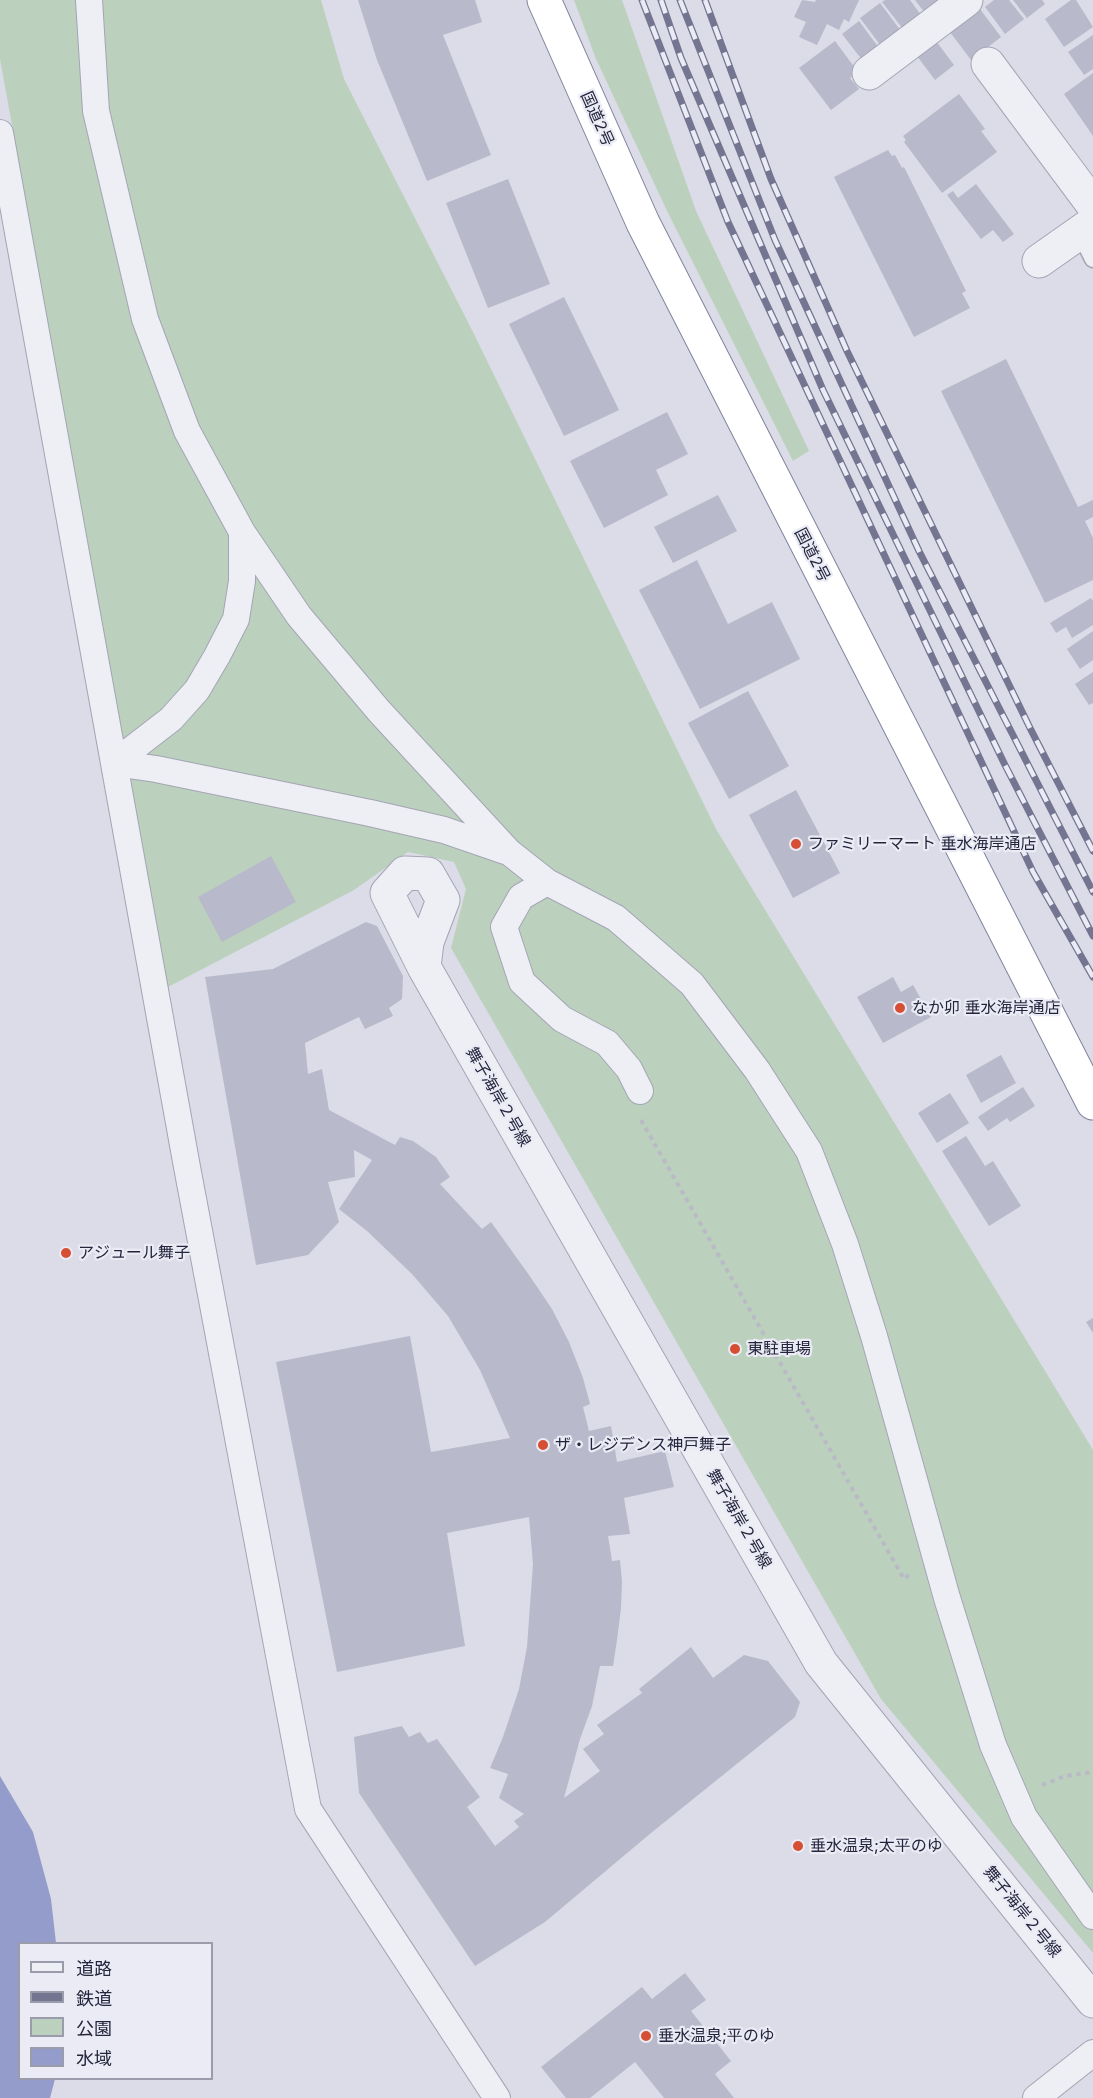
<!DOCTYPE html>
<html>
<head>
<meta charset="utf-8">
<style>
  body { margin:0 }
  #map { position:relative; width:1093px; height:2098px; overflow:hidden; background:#dbdce7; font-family:Inter,"Noto Sans JP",sans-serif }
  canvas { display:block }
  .legend { position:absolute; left:18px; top:1942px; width:195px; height:138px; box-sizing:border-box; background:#eaebf4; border:2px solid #9b9cab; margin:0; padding:8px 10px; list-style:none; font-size:18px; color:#24253d }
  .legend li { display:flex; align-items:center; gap:12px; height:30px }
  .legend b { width:30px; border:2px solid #9b9cab }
</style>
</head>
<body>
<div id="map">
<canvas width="1093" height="2098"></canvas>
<ul class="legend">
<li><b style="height:8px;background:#eeeef5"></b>道路</li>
<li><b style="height:8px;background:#737591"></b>鉄道</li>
<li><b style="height:16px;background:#bbd1bd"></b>公園</li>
<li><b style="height:16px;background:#939cca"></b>水域</li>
</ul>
</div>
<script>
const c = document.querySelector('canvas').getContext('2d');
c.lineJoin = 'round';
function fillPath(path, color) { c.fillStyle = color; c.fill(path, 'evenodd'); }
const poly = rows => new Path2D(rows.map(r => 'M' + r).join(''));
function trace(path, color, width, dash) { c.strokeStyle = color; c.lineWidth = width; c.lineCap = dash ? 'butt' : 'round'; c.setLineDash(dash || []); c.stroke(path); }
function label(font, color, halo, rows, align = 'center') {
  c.font = font + ' Inter,"Noto Sans JP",sans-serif'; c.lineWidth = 4.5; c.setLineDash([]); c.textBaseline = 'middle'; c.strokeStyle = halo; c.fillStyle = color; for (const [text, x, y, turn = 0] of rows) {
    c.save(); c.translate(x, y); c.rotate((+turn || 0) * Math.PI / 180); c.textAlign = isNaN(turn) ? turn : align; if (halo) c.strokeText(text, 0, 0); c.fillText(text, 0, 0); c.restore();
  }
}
fillPath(poly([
  [0,0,321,0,344,79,472,330,716,829,1093,1450,1093,1953,881,1699,451,948,466,889,454,862,408,852,354,890,168,987,0,59],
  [574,0,622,0,696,211,809,451,793,461,668,213,596,59]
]), '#bbd1bd');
fillPath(poly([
  [0,1776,33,1832,51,1899,56,1943,20,1944,20,2078,55,2079,50,2098,0,2098]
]), '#939cca');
fillPath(poly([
  [358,0,475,0,482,22,443,35,491,155,427,181,377,60],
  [802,0,815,2,816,0,859,0,849,22,844,19,839,30,827,24,817,45,799,37,806,22,794,17],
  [885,0,910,0,921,15,903,29,882,2],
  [915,0,942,0,925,13],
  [994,0,1009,0,1024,19,1005,34,985,7],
  [1013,0,1042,0,1045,4,1027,18],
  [1071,0,1076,0,1093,27,1064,47,1045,19],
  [880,3,901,31,881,46,860,18],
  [980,9,1001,37,971,60,950,32],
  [859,21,882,52,866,65,842,34],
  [1093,35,1093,69,1084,75,1068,52],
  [933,37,954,65,935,80,914,52],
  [835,41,858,72,850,78,859,89,831,110,799,68],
  [1093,73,1093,136,1064,94],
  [959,94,985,129,981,131,997,152,942,193,904,142,906,140,903,136],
  [888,150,892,156,895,155,902,168,904,167,966,291,962,293,970,308,914,337,834,177],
  [508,179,550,284,488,308,446,203],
  [976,184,1014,234,1003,242,993,230,981,239,947,195,953,191,958,198],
  [564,297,619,410,564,436,509,324],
  [1006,359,1078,507,1093,500,1093,517,1085,521,1093,538,1093,580,1045,603,941,391],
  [667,412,688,454,656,470,668,495,604,528,570,461],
  [718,495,737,531,673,563,654,527],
  [697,560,728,624,772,602,800,659,700,709,639,590],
  [1091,598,1093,601,1093,625,1072,638,1066,627,1056,633,1050,623],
  [1093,631,1093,660,1080,669,1067,649],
  [1093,672,1093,703,1089,705,1075,684],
  [748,691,789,766,729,799,688,723],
  [796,790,840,873,793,898,749,815],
  [271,856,296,902,222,942,198,897],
  [366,922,377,926,403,976,402,999,389,1008,393,1016,365,1029,359,1017,305,1043,308,1074,322,1069,329,1110,395,1145,400,1137,413,1141,436,1157,450,1177,440,1184,482,1229,491,1222,529,1275,552,1309,569,1342,583,1378,590,1404,583,1407,589,1431,611,1426,617,1462,665,1451,674,1487,624,1498,630,1534,608,1536,612,1561,620,1560,622,1581,621,1608,617,1640,613,1666,600,1666,592,1706,580,1739,564,1798,600,1771,583,1749,604,1734,597,1725,642,1693,639,1689,691,1647,713,1678,744,1655,768,1661,800,1702,795,1717,651,1833,545,1922,475,1966,359,1793,354,1737,402,1726,409,1737,420,1732,428,1743,437,1739,480,1797,467,1807,495,1846,519,1827,514,1821,524,1814,499,1798,508,1774,490,1768,503,1737,519,1689,527,1647,533,1564,529,1517,447,1533,465,1646,337,1672,276,1362,410,1336,431,1452,510,1438,480,1370,448,1316,412,1274,367,1231,339,1209,372,1160,354,1150,355,1177,328,1182,339,1222,308,1255,256,1265,205,977,273,969],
  [893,977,901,992,913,985,931,1017,883,1043,857,997],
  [1001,1055,1016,1083,981,1103,966,1075],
  [1023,1087,1035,1106,1010,1122,1007,1118,988,1131,978,1117],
  [950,1093,969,1123,937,1143,918,1113],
  [966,1136,985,1166,993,1161,1021,1206,989,1226,942,1151],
  [1093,1318,1093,1333,1086,1322],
  [685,1973,706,2000,691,2011,731,2061,715,2074,734,2098,664,2098,635,2062,590,2098,566,2098,541,2067,642,1987,652,1999]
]), '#b8b9ca');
const service = poly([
  [1080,233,1093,259]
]);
const pedestrian = poly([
  [89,0,96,111,145,319,187,431,242,532,299,616,379,711,509,852,547,882,616,918,692,984,757,1070,809,1151,845,1244,874,1336,947,1598,993,1745,1024,1817,1093,1916],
  [0,133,187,1167,308,1809,497,2098],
  [114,763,156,769,370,813,444,830,505,851],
  [114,763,171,719,197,690,217,656,236,619,242,581,242,532],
  [547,882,521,897,504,927,522,982,562,1019,607,1043,629,1069,640,1091],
  [1036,2098,1093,2053]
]);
const minor = poly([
  [988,64,1093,205],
  [869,73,966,0],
  [1039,261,1093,223],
  [424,967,427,942,443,900,428,874,405,873,387,893,424,967,821,1663,1093,2001]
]);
const trunk = poly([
  [544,0,643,223,1093,1103]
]);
trace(service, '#a4a5b4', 19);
trace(pedestrian, '#a4a5b4', 28);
trace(minor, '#a4a5b4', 35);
trace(trunk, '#81849e', 35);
trace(poly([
  [641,1120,904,1579,911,1573],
  [1042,1785,1065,1776,1093,1772]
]), '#b9bac5', 4, [4.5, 4.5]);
trace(service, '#eeeef5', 16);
trace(pedestrian, '#eeeef5', 26);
trace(minor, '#eeeef5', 33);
trace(trunk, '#fff', 33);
const rail = poly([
  [642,0,728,222,1033,872,1093,977],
  [661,0,681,58,823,390,1005,765,1093,936],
  [680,0,775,240,919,551,1093,892],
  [705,0,771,179,847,351,1030,728,1093,851]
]);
trace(rail, '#737591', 7);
trace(rail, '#eaebf4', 4.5, [14]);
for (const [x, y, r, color] of [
  [796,844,6,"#d64f35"],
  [900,1008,6,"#d64f35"],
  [66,1253,6,"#d64f35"],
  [735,1349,6,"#d64f35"],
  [543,1445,6,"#d64f35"],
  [798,1846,6,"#d64f35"],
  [646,2036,6,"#d64f35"]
]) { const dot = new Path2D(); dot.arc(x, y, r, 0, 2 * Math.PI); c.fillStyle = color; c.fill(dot); trace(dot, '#eaebf4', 2); }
label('16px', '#24253d', '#eaebf4', [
  ["国道2号",597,119,66],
  ["国道2号",812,555,63],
  ["舞子海岸２号線",498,1097,60],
  ["舞子海岸２号線",739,1519,60],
  ["舞子海岸２号線",1022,1912,51]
]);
label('16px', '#24253d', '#eaebf4', [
  ["ファミリーマート 垂水海岸通店",808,844],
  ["なか卯 垂水海岸通店",912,1008],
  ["アジュール舞子",78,1253],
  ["東駐車場",747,1349],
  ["ザ・レジデンス神戸舞子",555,1445],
  ["垂水温泉;太平のゆ",810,1846],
  ["垂水温泉;平のゆ",658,2036]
], 'left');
</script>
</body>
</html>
